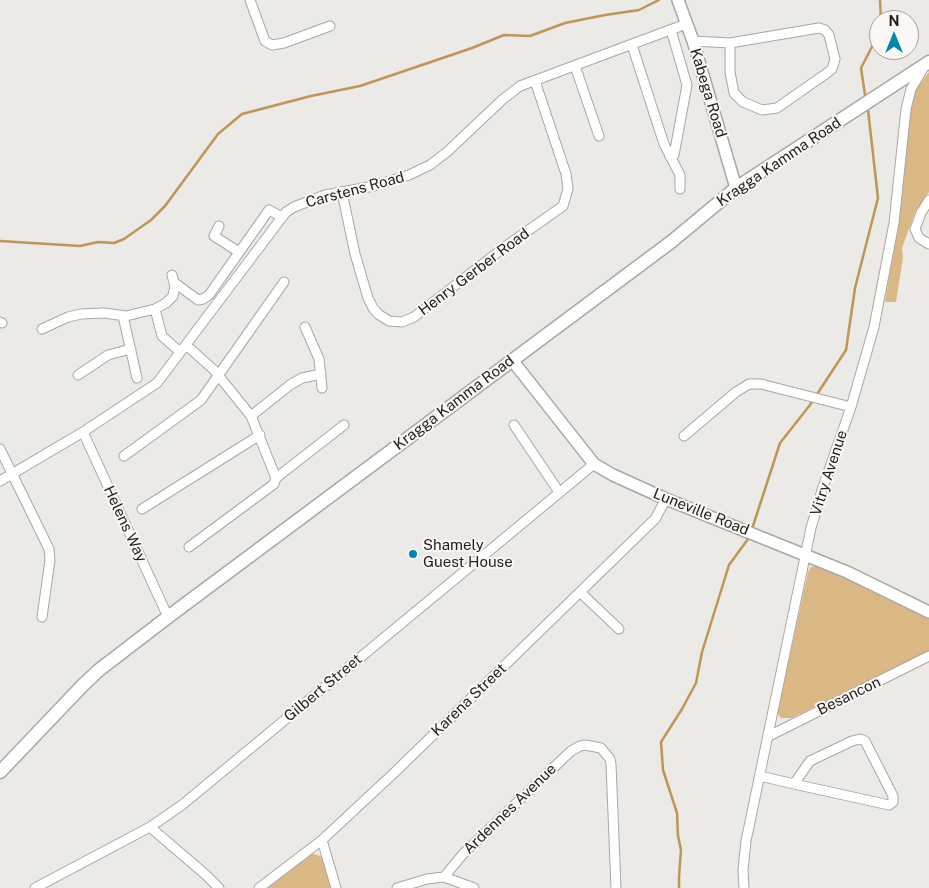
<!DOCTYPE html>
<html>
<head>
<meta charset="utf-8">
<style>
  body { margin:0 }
  #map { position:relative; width:929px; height:888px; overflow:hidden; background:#eceae6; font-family:"Public Sans",sans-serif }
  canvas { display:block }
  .north { position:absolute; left:869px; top:10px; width:50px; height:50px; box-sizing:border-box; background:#faf7f4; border:1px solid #a2a09e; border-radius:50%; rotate:0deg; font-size:14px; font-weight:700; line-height:20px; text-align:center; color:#1f1e1d }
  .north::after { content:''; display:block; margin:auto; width:18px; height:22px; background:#0088a8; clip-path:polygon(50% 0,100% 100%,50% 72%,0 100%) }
</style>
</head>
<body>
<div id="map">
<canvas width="929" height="888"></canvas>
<div class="north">N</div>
</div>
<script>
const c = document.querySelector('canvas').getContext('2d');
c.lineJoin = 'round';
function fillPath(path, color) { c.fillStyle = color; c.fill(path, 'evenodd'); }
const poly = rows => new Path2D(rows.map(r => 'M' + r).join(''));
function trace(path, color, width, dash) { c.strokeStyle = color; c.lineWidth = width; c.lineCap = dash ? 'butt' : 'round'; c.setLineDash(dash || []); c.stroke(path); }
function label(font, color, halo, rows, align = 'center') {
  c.font = font + ' "Public Sans",sans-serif'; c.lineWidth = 4; c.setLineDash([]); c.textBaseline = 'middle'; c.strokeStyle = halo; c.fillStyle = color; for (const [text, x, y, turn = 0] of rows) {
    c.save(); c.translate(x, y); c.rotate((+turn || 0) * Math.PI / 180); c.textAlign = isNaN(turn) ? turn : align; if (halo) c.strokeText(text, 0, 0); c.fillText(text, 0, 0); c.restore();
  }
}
fillPath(poly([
  [929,72,929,192,915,212,902,248,903,258,896,302,885,302,900,210,910,104,914,92],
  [820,565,929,616,929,651,804,712,792,718,781,718,778,714,778,709,808,572,811,567],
  [309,854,314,854,320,856,323,860,332,888,265,888]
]), '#dab886');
trace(poly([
  [880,0,881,20],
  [865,95,861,68,879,33],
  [0,241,80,246,98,242,114,243,124,239,151,220,165,206,218,134,242,114,311,96,360,86,472,48,504,35,530,36,565,23,605,15,639,10,659,0],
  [753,526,780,443,810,405,846,350,855,288,878,198,868,110],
  [679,888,679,877,681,850,678,836,677,813,663,770,661,742,682,709,696,683,702,652,729,565,748,539]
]), '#be9658', 2.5);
const minor = poly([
  [250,0,265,41,272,45,284,43,330,26],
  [693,41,730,43,819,28,825,30,829,35,835,59,832,69,827,73,777,108,762,110,743,102,734,93,730,72,730,43],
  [632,45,664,144,680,175,680,189],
  [575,66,599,136],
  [670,157,674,155,687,85,671,30],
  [342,192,355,254,368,298,373,308,378,314,389,321,402,322,414,317,506,246,563,206,568,189,566,174,535,81],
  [929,200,921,213,915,229,919,238,929,244],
  [219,226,214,236,239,252],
  [175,283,198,300,203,299,209,295,269,210,282,217],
  [155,309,162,336,180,352],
  [123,316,137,378],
  [0,322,2,323],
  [305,327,319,359,322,388],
  [42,329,68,317,81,314,104,313,126,316,155,309,166,303,173,296,175,286,172,275],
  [186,345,214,370,251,416,276,478],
  [78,375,108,355,131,349],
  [251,416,290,385,302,378,321,374],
  [514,425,559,492],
  [83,432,168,617],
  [684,436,736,392,749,384,761,384,851,407],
  [0,449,49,549,50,560,42,617],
  [124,456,201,400,284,282],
  [0,481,83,432,157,383,286,212,294,207,325,195,374,186,409,175,430,165,447,152,502,100,520,86,686,24],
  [142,509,260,435],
  [189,547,274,484,276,478,344,425],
  [580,592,619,629],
  [769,736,929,656],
  [760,776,794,784,889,805,893,802,893,796,865,741,860,739,852,741,810,761,794,784],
  [150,827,206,875,219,888],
  [322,840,336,888],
  [444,877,463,854,571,751,580,746,585,745,601,748,610,759,611,764,616,888],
  [35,888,150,827,182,805,594,464],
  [259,888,322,840,394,773,655,519,666,499],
  [397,888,427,879,444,877,474,888],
  [744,888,743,870,746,841,811,528,822,490,851,407,874,327,894,223,906,109,911,89,924,67]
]);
const tertiary = poly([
  [678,0,693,41,736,188],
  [512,360,594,464,613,475,666,499,847,572,929,612]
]);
const secondary = poly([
  [0,772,83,685,99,670,168,617,671,242,736,188,929,62]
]);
trace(minor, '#aaa7a4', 11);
trace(tertiary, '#aaa7a4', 14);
trace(secondary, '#aaa7a4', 15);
trace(minor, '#fff', 9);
trace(tertiary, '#fff', 11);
trace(secondary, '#fff', 12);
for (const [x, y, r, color] of [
  [413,554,5,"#0088a8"]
]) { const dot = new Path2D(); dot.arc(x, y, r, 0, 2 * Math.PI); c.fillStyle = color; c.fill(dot); trace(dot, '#faf7f4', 2); }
label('15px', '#1f1e1d', '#faf7f4', [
  ["Kabega Road",708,93,73],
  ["Kragga Kamma Road",779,162,-34],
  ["Carstens Road",355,190,-15],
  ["Henry Gerber Road",474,272,-37],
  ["Kragga Kamma Road",454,403,-37],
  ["Vitry Avenue",829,473,-72],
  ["Luneville Road",701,512,22],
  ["Helens Way",125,524,65],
  ["Gilbert Street",323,688,-40],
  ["Besancon",849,696,-26],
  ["Karena Street",469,700,-44],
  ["Ardennes Avenue",510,809,-44]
]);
label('15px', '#1f1e1d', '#faf7f4', [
  ["Shamely",423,545],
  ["Guest House",423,562]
], 'left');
</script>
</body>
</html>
